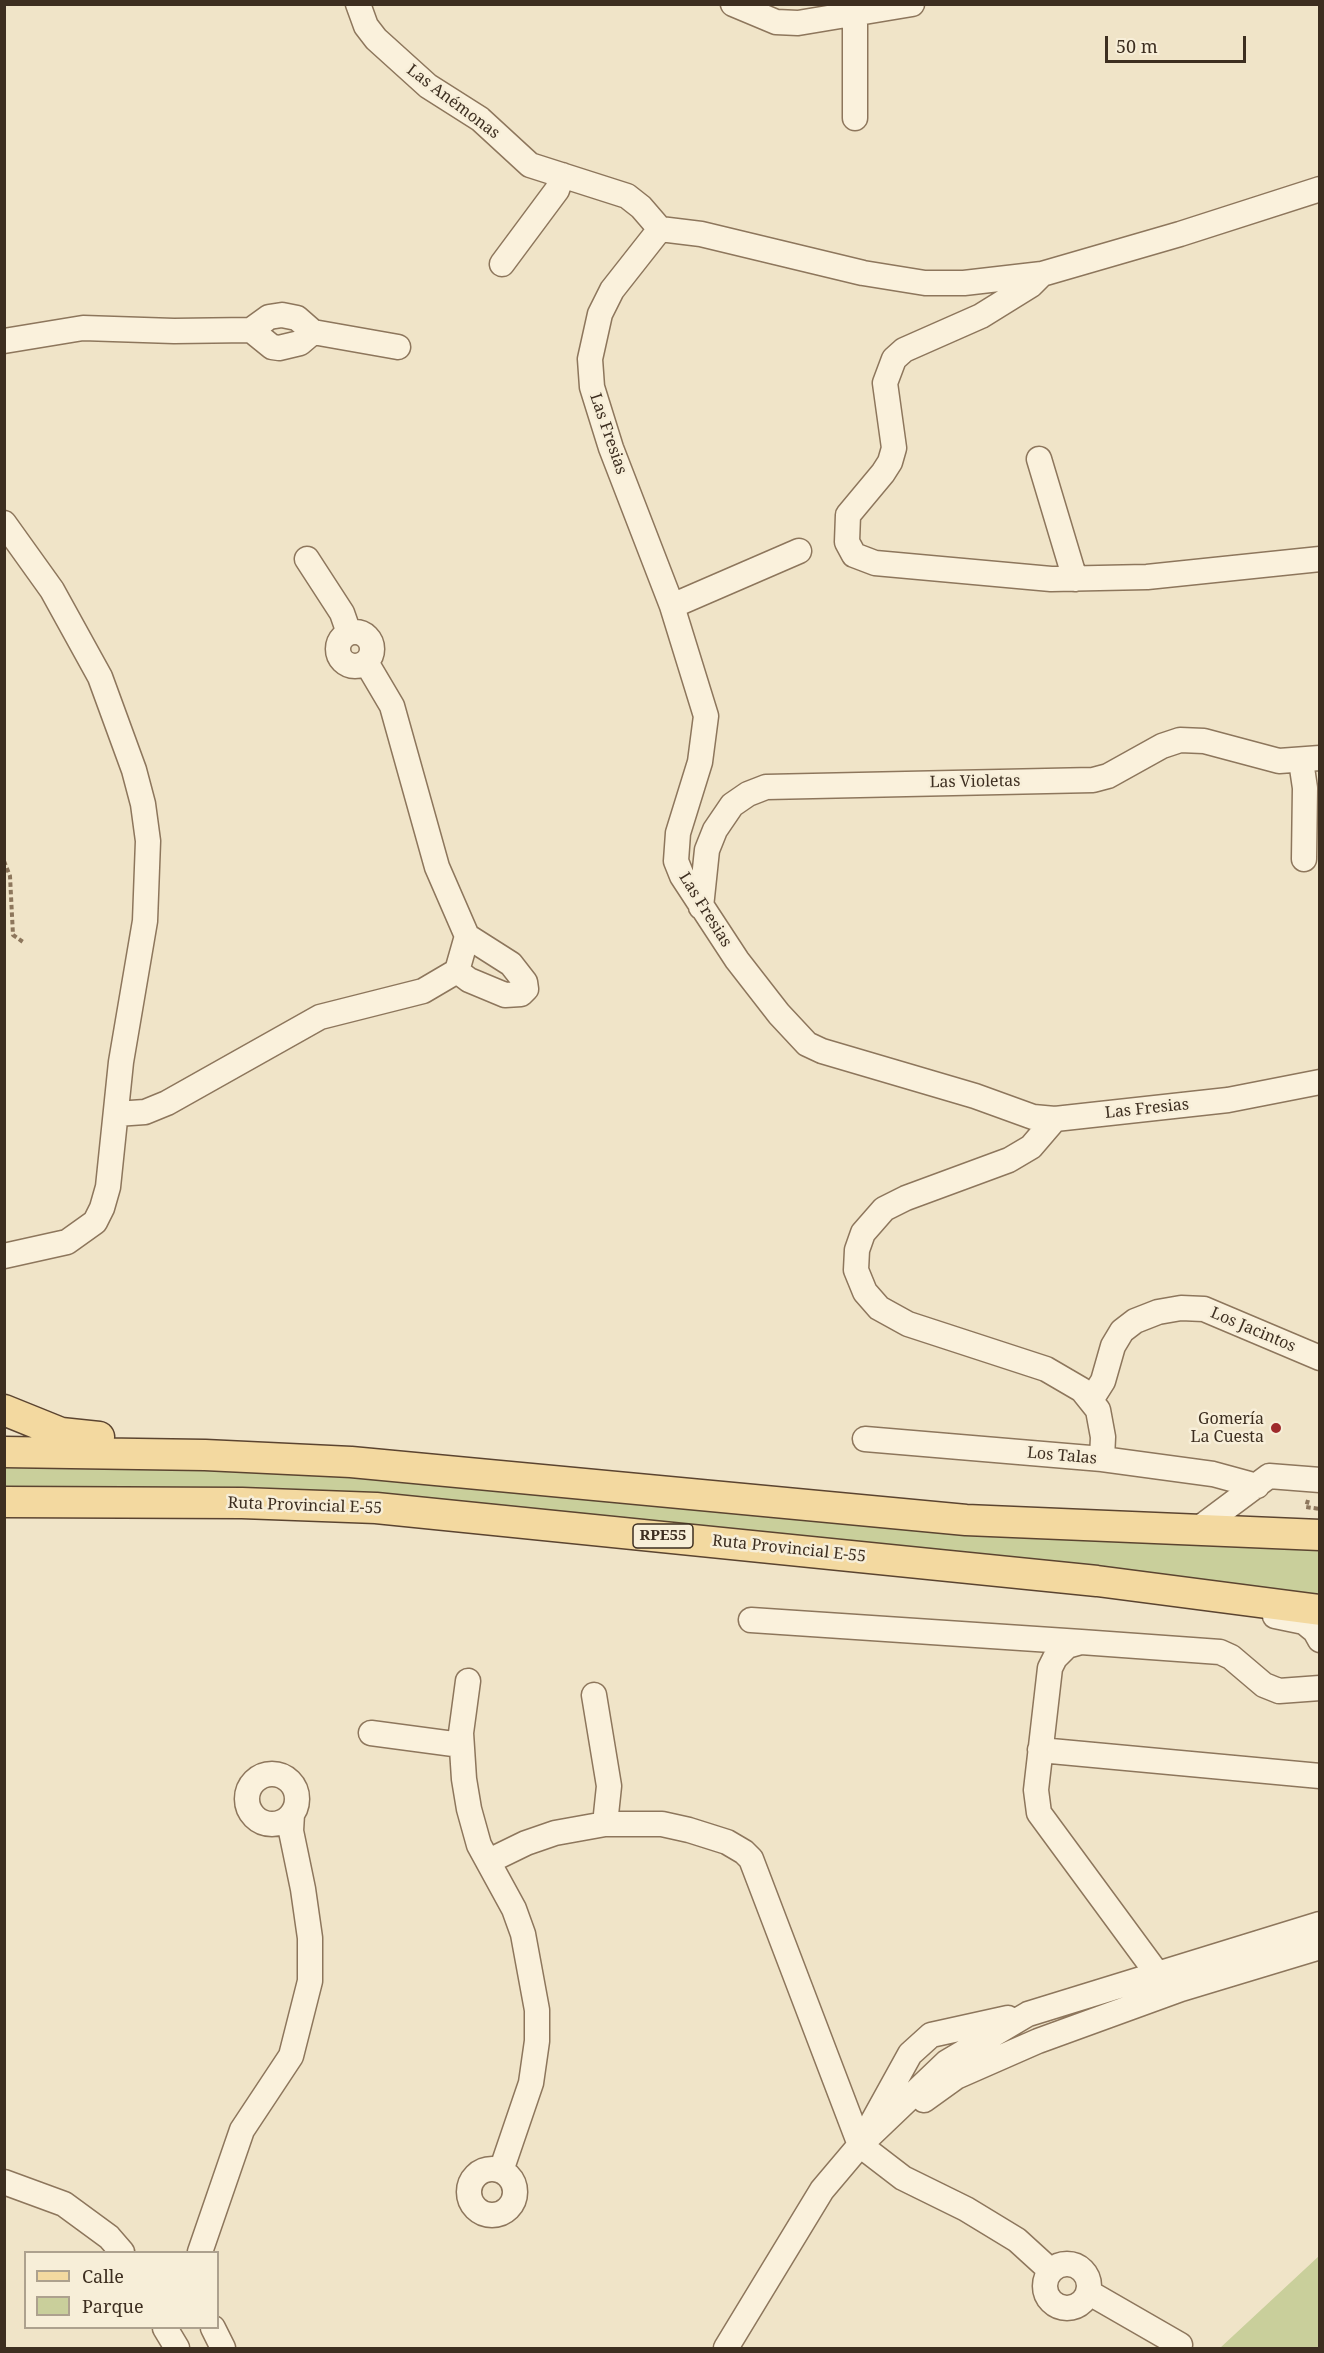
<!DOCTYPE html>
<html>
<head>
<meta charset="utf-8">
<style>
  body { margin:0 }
  #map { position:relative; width:1324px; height:2353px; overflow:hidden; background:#f0e4c8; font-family:"Noto Serif",serif }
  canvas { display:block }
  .frame { position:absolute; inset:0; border:6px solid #3d2e20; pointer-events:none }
  .legend { position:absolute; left:24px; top:2251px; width:195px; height:78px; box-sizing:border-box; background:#f7eed8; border:2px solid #ada18e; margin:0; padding:8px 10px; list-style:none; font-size:18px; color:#3d2e20 }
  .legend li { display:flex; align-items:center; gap:12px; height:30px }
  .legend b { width:30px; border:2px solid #ada18e }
  .scale { position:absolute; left:1105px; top:36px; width:141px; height:27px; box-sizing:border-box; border:3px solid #3d2e20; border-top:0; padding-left:8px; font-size:18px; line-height:21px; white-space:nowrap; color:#3d2e20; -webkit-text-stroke:4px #f7eed8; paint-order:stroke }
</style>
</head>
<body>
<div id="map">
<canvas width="1324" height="2353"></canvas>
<div class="frame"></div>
<ul class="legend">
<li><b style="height:8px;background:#f3d9a0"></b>Calle</li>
<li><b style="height:16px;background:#c9cf9b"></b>Parque</li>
</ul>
<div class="scale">50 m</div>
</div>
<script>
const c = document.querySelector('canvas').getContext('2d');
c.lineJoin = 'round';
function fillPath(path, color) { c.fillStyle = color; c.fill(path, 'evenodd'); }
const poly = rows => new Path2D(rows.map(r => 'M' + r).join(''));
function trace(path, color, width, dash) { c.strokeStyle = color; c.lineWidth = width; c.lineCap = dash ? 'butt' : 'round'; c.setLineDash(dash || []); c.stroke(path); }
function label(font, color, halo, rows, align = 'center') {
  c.font = font + ' "Noto Serif",serif'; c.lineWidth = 5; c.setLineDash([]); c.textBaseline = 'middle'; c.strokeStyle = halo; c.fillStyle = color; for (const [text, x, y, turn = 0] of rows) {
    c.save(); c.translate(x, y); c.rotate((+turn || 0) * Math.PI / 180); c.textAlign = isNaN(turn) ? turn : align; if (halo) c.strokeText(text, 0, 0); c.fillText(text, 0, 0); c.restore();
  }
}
fillPath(poly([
  [4,1462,203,1464,1319,1546,1319,1597,5,1492],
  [1319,2256,1319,2348,1220,2348]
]), '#c9cf9b');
const minor = poly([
  [358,4,366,26,376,39,428,86,480,119,530,165,627,196,641,207,660,229],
  [733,4,776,22,798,23,912,4],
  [855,118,855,15],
  [660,229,612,290,600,314,590,359,592,387,611,448,672,606,706,716,700,762,678,833,676,861,682,876,737,960,779,1014,807,1044,822,1051,975,1096,1033,1117,1055,1119,1228,1100,1320,1082],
  [660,229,701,234,863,273,925,283,964,283,1042,274,1180,234,1320,189],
  [502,264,557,190,562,175],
  [1042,274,1031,285,981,316,904,350,894,359,885,383,894,448,890,462,883,473,848,515,847,542,854,555,875,563,1051,579,1147,577,1320,559],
  [251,330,272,347,279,348,300,343,313,332],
  [4,341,83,328,174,331,251,330,269,317,282,315,297,318,313,332,398,347],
  [1039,459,1075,579],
  [4,523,52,590,100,677,134,770,143,804,148,841,145,921,121,1062,108,1187,102,1208,95,1222,67,1242,4,1256],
  [307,559,342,613,349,633],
  [672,606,799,551],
  '338 649a17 17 0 1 1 34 0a17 17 0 1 1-34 0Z',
  [1301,761,1305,788,1304,859],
  [701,907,707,850,715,830,732,805,748,794,766,787,1093,780,1108,776,1162,746,1180,740,1204,741,1279,761,1320,758],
  [457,971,469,980,505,995,521,994,526,989,525,982,511,964,467,936],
  [116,1114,145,1112,167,1103,320,1017,423,991,457,971,467,936,437,867,392,706,366,662],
  [1055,1119,1031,1147,1009,1160,906,1198,884,1209,863,1233,857,1250,856,1270,865,1292,879,1308,908,1324,1046,1369,1082,1390,1098,1410,1103,1437,1102,1459],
  [1091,1400,1103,1381,1113,1346,1122,1331,1135,1321,1158,1312,1181,1308,1204,1309,1320,1358],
  [865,1439,1102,1459,1213,1474,1257,1486],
  [1198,1529,1269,1476,1320,1480],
  [1275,1616,1304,1622,1315,1631,1320,1640],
  [751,1620,1081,1642],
  [468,1681,461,1733,464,1779,469,1809,479,1845,514,1909,523,1934,537,2010,537,2041,531,2083,501,2171],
  [594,1695,609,1786,605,1824],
  [371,1733,461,1745],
  [1040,1750,1320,1776],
  '247 1799a25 25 0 1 1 50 0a25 25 0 1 1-50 0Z',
  [489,1861,526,1843,555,1833,605,1824,662,1824,689,1830,727,1842,744,1852,751,1859,860,2145,903,2178,966,2209,1017,2240,1051,2271],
  [1181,1989,1156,1972,1039,1813,1036,1790,1050,1668,1055,1658,1067,1646,1081,1642,1220,1652,1231,1657,1264,1685,1279,1691,1320,1688],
  [924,2100,956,2077,1038,2041,1181,1989,1320,1947],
  [873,2121,910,2054,931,2035,1008,2018],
  '469 2192a23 23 0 1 1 46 0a23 23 0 1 1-46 0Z',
  [4,2182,64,2204,109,2237,122,2252],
  [200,2252,242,2130,291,2056,310,1981,310,1938,303,1889,291,1831,292,1814],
  '1045 2286a22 22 0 1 1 44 0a22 22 0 1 1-44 0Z',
  [1088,2292,1180,2345],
  [165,2328,177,2348],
  [213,2328,223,2348],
  [726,2348,822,2190,860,2145,947,2062,1028,2014,1320,1924]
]);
const major = poly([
  [4,1410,61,1433,99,1437],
  [4,1452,205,1455,351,1462,966,1520,1320,1535],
  [4,1502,242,1503,376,1508,1097,1581,1320,1610]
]);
trace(minor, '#8d765c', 27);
trace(major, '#5b4430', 33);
trace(poly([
  [4,861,10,876,13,935,23,942],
  [1308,1500,1306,1507,1320,1509]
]), '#8d765c', 4, [4.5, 3]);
trace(minor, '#faf1dc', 24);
trace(major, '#f3d9a0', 30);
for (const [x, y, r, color] of [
  [1276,1428,6,"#9e2a2b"]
]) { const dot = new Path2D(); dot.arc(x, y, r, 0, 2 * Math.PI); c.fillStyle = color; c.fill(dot); trace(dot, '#f7eed8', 2); }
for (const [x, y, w] of [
  [663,1536,60]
]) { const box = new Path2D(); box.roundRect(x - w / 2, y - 12, w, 24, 4.5); c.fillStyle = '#f7eed8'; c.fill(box); trace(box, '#3d2e20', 1.5); }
label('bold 15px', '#3d2e20', null, [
  ["RPE55",663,1536]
]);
label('16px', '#3d2e20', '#f7eed8', [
  ["Las Anémonas",453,102,37],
  ["Las Fresias",608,434,71],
  ["Las Violetas",975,782,-1],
  ["Las Fresias",705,910,58],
  ["Las Fresias",1147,1109,-6],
  ["Los Jacintos",1253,1330,23],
  ["Los Talas",1062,1456,5],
  ["Ruta Provincial E-55",305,1506,2],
  ["Ruta Provincial E-55",789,1549,6]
]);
label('16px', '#3d2e20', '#f7eed8', [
  ["Gomería",1264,1419],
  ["La Cuesta",1264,1437]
], 'right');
</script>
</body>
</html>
